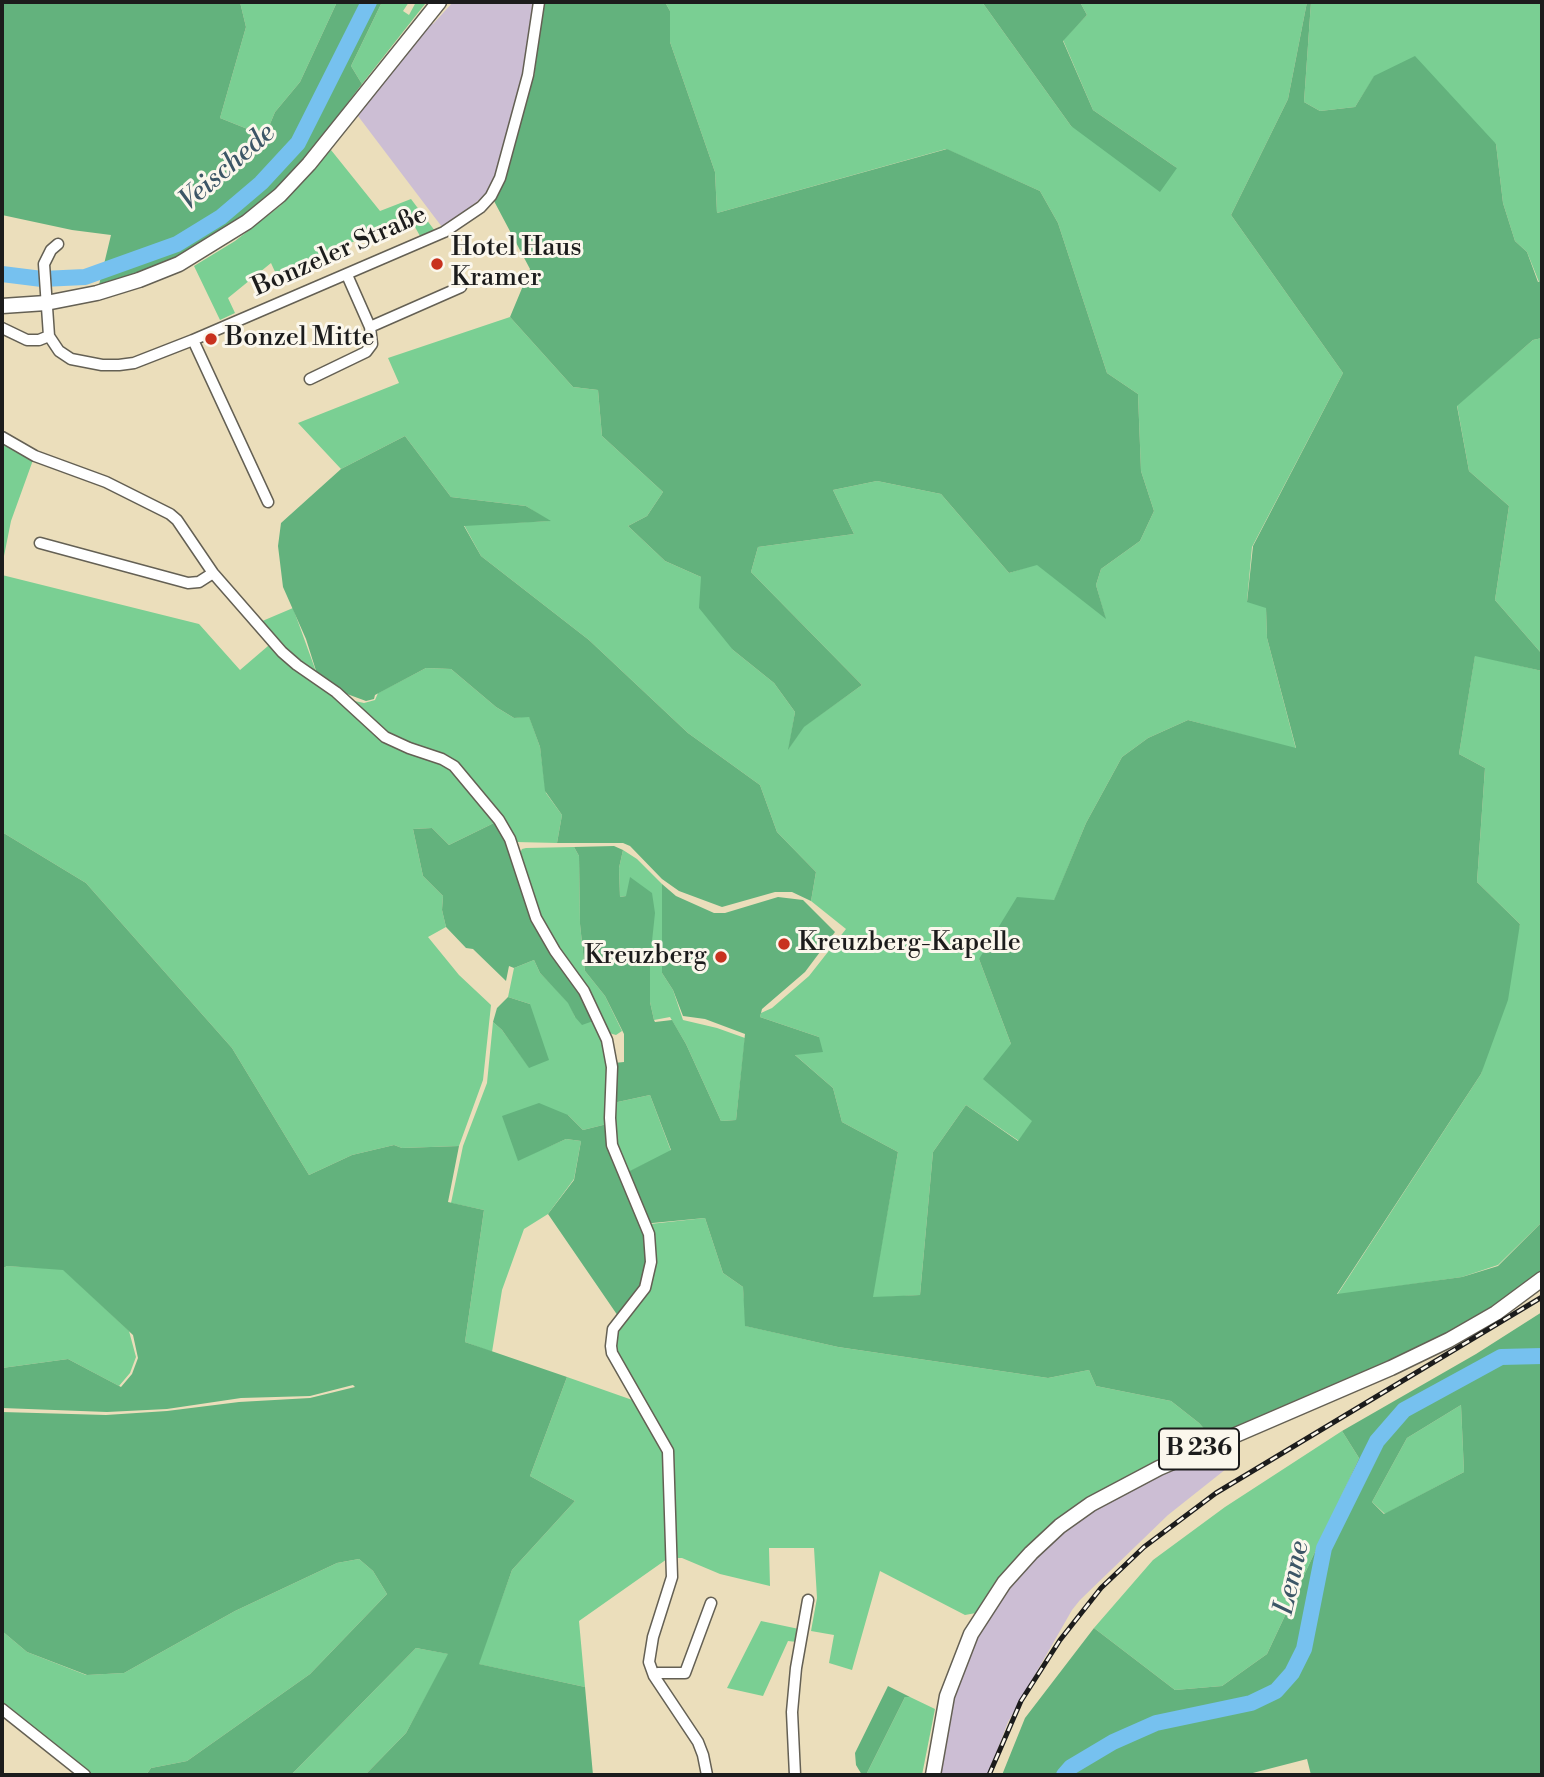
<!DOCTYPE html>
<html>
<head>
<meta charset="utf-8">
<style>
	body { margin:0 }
	#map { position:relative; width:1544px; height:1777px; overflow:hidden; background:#ebdebb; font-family:"Libre Bodoni",serif }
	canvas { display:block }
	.frame { position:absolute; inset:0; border:4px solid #1c1c1c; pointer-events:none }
</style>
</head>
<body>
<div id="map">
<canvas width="1544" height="1777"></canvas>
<div class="frame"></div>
</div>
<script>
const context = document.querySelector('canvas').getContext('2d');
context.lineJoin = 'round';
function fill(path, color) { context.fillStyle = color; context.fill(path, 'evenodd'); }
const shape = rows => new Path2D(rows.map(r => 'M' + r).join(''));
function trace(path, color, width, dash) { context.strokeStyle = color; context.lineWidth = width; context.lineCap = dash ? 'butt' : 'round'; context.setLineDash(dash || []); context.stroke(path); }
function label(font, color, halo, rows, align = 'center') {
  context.font = font + ' "Libre Bodoni",serif'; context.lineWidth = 6; context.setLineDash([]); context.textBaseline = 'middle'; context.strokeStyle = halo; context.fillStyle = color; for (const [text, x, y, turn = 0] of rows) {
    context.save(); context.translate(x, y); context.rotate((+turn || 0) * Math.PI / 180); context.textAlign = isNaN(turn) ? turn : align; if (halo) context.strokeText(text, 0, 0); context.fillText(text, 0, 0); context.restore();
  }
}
const industrial = shape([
	[453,2,534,2,525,63,498,173,489,190,480,199,456,220,442,227,358,116,385,78,430,22,433,24],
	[1217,1448,1226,1469,1168,1515,1080,1600,1072,1610,1008,1722,988,1775,937,1775,943,1738,962,1665,997,1599,1060,1530,1130,1486]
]);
const green = shape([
	[240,2,337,2,300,82,275,112,265,136,220,118,246,27],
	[382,2,409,2,403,11,409,15,416,2,425,4,362,84,351,66],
	[665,2,818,2,819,4,982,2,1071,126,1177,168,1093,110,1063,40,1087,15,1080,2,1307,2,1288,99,1231,215,1343,373,1252,547,1247,601,1266,607,1267,638,1296,749,1188,720,1148,738,1122,757,1086,823,1054,901,979,959,1011,1044,1033,1121,1019,1141,966,1105,933,1152,920,1295,872,1298,898,1152,842,1122,833,1088,794,1054,819,1037,760,1017,761,1013,772,1008,809,976,846,929,811,901,816,872,777,832,760,785,688,733,589,640,481,556,464,525,549,521,526,506,451,497,405,436,341,469,298,423,399,383,388,358,510,317,573,387,598,390,602,436,663,492,647,516,628,526,665,561,701,577,733,650,774,683,795,712,789,748,803,727,862,685,751,572,758,547,854,534,833,490,877,481,941,494,1009,573,1037,564,1105,617,1096,585,1101,569,1140,541,1154,511,1141,471,1138,394,1107,373,1058,223,1040,191,946,149,717,213,715,172,670,42,670,11],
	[1311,2,1542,2,1542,281,1539,282,1527,252,1515,241,1503,203,1496,144,1374,77,1355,107,1320,111,1304,102],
	[331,150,380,211,411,199,435,231,420,236,410,218,276,274,271,263,228,298,235,313,220,320,194,266,235,241,280,206],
	[1542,338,1542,654,1495,600,1509,506,1469,471,1457,405,1533,340],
	[2,443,33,460,11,521,2,566],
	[2,575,199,624,240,670,275,640,260,622,293,608,318,677,332,694,371,730,449,767,496,822,449,845,432,828,413,829,423,876,443,896,442,910,446,927,428,937,459,975,491,1005,483,1080,459,1146,402,1148,394,1145,352,1155,309,1175,232,1048,86,883,2,832],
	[1475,655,1542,671,1542,1222,1498,1265,1462,1277,1337,1295,1481,1074,1520,924,1477,882,1485,768,1459,754],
	[426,668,451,669,496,707,514,718,529,716,540,747,546,793,562,815,557,843,516,842,457,765,384,732,350,700,364,703,375,700,378,693],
	[574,847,579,856,580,924,585,971,605,996,622,1031,616,1035,609,1033,594,1000,567,964,539,914,520,853,522,849,526,848],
	[623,850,637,859,662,884,662,973,673,990,683,1020,717,1028,745,1038,736,1120,721,1121,686,1044,670,1017,654,1020,650,1002,650,960,626,896,620,897,619,868],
	[534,960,540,973,569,1003,575,1017,596,1020,604,1040,608,1068,607,1124,583,1130,568,1115,518,1160,566,1139,581,1141,574,1179,548,1214,524,1229,502,1290,492,1352,465,1342,484,1210,451,1203,463,1146,487,1083,493,1022,502,1030,529,1067,530,1004,508,997,514,968],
	[650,1095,671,1151,625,1174,613,1145,613,1103],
	[705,1218,723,1273,743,1287,746,1326,838,1347,1048,1378,1089,1370,1096,1386,1171,1401,1199,1423,1213,1439,1136,1472,1077,1505,1005,1571,976,1613,965,1615,880,1571,852,1670,829,1663,834,1635,811,1631,817,1598,814,1548,769,1548,770,1586,720,1574,682,1558,675,1558,671,1455,614,1351,616,1330,650,1224],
	[7,1266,63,1269,129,1331,136,1357,130,1373,119,1386,68,1359,2,1368,2,1269],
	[567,1377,638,1402,664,1448,667,1559,579,1621,585,1687,478,1664,512,1570,575,1501,530,1476],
	[1461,1405,1464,1472,1385,1514,1372,1502,1407,1438],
	[1342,1431,1359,1458,1267,1654,1222,1686,1175,1690,1094,1628,1153,1560,1225,1507],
	[359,1559,373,1571,387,1594,310,1674,187,1761,151,1768,146,1775,89,1775,2,1707,2,1631,27,1652,86,1675,124,1673,235,1611,337,1563],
	[761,1621,799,1629,797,1642,788,1641,763,1696,727,1688],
	[416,1648,449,1654,406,1733,365,1775,291,1775],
	[905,1697,910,1697,935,1709,922,1775,866,1775]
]);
const forest = shape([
	[2,2,240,2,246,27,220,118,265,136,275,112,300,82,337,2,382,2,351,66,362,84,297,169,245,217,184,256,121,281,99,285,111,235,72,230,2,215],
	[544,2,665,2,670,11,670,42,715,172,717,213,947,149,1040,191,1058,223,1107,373,1138,394,1141,471,1154,511,1140,541,1101,569,1096,585,1106,619,1037,565,1009,573,941,494,877,481,833,490,854,534,758,547,751,572,862,685,804,727,788,750,795,712,774,683,733,650,699,608,701,577,665,561,628,526,647,516,663,492,602,436,598,390,573,387,510,317,530,269,494,201,534,76],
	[982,2,1080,2,1087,15,1063,41,1093,110,1177,168,1160,192,1071,126],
	[1307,2,1311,2,1304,102,1320,111,1355,107,1374,76,1415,56,1496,144,1503,203,1515,241,1527,252,1538,282,1542,281,1542,338,1533,340,1457,406,1469,471,1509,506,1495,600,1542,654,1542,671,1475,656,1459,754,1485,768,1477,882,1520,924,1508,1000,1481,1074,1337,1294,1462,1277,1498,1266,1542,1222,1542,1271,1496,1310,1408,1355,1213,1439,1199,1423,1171,1401,1096,1386,1089,1370,1048,1378,838,1347,745,1326,743,1287,723,1273,705,1218,642,1224,648,1243,643,1291,618,1316,548,1214,574,1180,581,1141,566,1139,518,1161,502,1116,539,1103,568,1115,583,1130,607,1124,622,1175,671,1150,650,1095,613,1103,614,1063,624,1062,624,1034,605,996,585,971,580,924,579,856,574,847,614,846,623,850,619,868,620,897,626,896,630,877,652,893,655,913,650,960,650,1002,654,1020,655,1022,672,1020,686,1044,721,1121,736,1120,745,1034,705,1019,683,1016,673,990,662,973,662,884,676,896,714,913,725,913,778,897,803,900,835,932,805,972,762,1009,760,1017,819,1037,823,1052,795,1055,833,1088,842,1122,898,1152,873,1297,920,1295,933,1152,966,1105,1018,1141,1032,1121,983,1079,1011,1044,979,959,1017,897,1054,900,1086,823,1122,757,1148,738,1188,720,1296,748,1267,638,1266,608,1247,602,1253,546,1343,373,1231,215,1288,99],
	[405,436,451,497,526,506,551,521,464,526,481,556,589,640,688,733,760,785,777,832,816,872,811,901,792,892,775,892,722,907,679,891,662,879,630,846,623,843,557,843,562,815,545,791,540,747,529,717,514,718,496,707,451,669,426,668,375,695,374,699,366,701,347,694,318,677,306,639,283,587,278,546,281,523,341,469],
	[496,822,503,834,521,880,565,969,596,1020,582,1025,575,1017,568,1003,540,973,534,960,514,968,509,966,506,981,473,949,466,948,446,927,442,910,443,896,423,876,413,829,432,828,449,845],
	[2,832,86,883,232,1048,309,1175,352,1155,394,1145,402,1148,459,1146,448,1202,484,1210,465,1342,567,1377,530,1476,575,1501,512,1570,479,1664,585,1687,593,1775,365,1775,406,1733,448,1654,416,1648,291,1775,146,1775,151,1768,187,1761,310,1674,387,1594,373,1571,359,1559,337,1563,235,1611,124,1673,87,1675,27,1652,2,1631,2,1412,106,1415,167,1411,239,1402,310,1398,355,1387,353,1385,310,1396,241,1398,167,1409,107,1412,2,1408,2,1368,68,1359,121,1387,132,1374,138,1358,133,1335,63,1270,7,1266,2,1269],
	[508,997,530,1004,549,1060,529,1068,502,1030,493,1022,497,1008],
	[1542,1312,1542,1775,1311,1775,1307,1759,1245,1775,1002,1775,1025,1718,1094,1628,1175,1690,1222,1686,1267,1654,1359,1458,1342,1431,1476,1354],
	[1461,1405,1464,1472,1384,1514,1372,1502,1407,1438],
	[888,1686,910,1697,905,1697,866,1775,862,1775,856,1765,855,1753]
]);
const river = shape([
	[2,274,42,279,85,277,177,244,221,217,261,183,298,143,369,2],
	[1064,1775,1071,1767,1113,1742,1156,1723,1251,1703,1276,1691,1292,1673,1304,1649,1324,1548,1377,1441,1404,1410,1501,1357,1542,1356]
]);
const minor = shape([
	[58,244,51,250,44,264,49,336,59,351,71,359,102,365,119,365,134,363,193,340,444,232,481,207,491,196,500,178,528,75,539,2],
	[370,327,461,287],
	[2,328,27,340,39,340,49,336],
	[193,340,268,502],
	[310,379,366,352,372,344,370,327,347,275],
	[2,437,35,456,106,482,170,514,177,520,213,573,282,652,297,665,336,692,385,737,409,748,442,759,454,766,499,820,510,839,536,918,555,951,584,991,607,1040,612,1067,610,1118,612,1145,649,1234,651,1262,645,1288,613,1329,611,1346,612,1353,668,1451,672,1577,653,1637,649,1662,654,1676,698,1742,703,1755,707,1775],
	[40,543,188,583,199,582,213,573],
	[654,1676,658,1673,685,1673,711,1603],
	[2,1709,85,1775],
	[795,1775,792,1712,796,1668,808,1600]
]);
const major = shape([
	[2,306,46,303,97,293,139,280,179,264,247,222,280,195,309,164,439,2],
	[933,1775,947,1696,971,1634,1004,1583,1031,1553,1060,1526,1091,1504,1159,1468,1391,1368,1449,1340,1496,1313,1542,1279]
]);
const rail = shape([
	[989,1775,1021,1701,1060,1640,1101,1588,1144,1547,1216,1493,1542,1297]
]);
const markers = [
	[437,264,7,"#c8321e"],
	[211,339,7,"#c8321e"],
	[784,944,7,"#c8321e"],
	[721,957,7,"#c8321e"]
];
const shields = [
	[1199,1449,80]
];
const shieldNames = [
	["B 236",1199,1449]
];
const poiNames = [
	["Hotel Haus",451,249],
	["Kramer",451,279],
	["Bonzel Mitte",225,339],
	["Kreuzberg-Kapelle",798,944],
	["Kreuzberg",707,957,"right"]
];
const streetNames = [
	["Bonzeler Straße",340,252,-24]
];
const waterNames = [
	["Veischede",228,168,-41],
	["Lenne",1293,1578,-77]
];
fill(industrial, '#ccbed4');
fill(green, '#7acf93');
fill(forest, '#63b27d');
trace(river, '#76c1ef', 16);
trace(minor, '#646054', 13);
trace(major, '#646054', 17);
trace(minor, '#fff', 10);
trace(major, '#fff', 14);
trace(rail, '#1c1c1c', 5);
trace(rail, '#fbf7ec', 2.5, [8]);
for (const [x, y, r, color] of markers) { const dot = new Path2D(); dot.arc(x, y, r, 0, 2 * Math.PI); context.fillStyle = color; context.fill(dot); trace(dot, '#fbf7ec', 2.5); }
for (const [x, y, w] of shields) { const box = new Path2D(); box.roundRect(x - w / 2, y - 20.5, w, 41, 5); context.fillStyle = '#fbf7ec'; context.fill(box); trace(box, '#1c1c1c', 2); }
label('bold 24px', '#1c1c1c', null, shieldNames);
label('26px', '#1c1c1c', '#fbf7ec', poiNames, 'left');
label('26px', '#1c1c1c', '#fbf7ec', streetNames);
label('italic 28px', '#3c5666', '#fbf7ec', waterNames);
</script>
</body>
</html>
